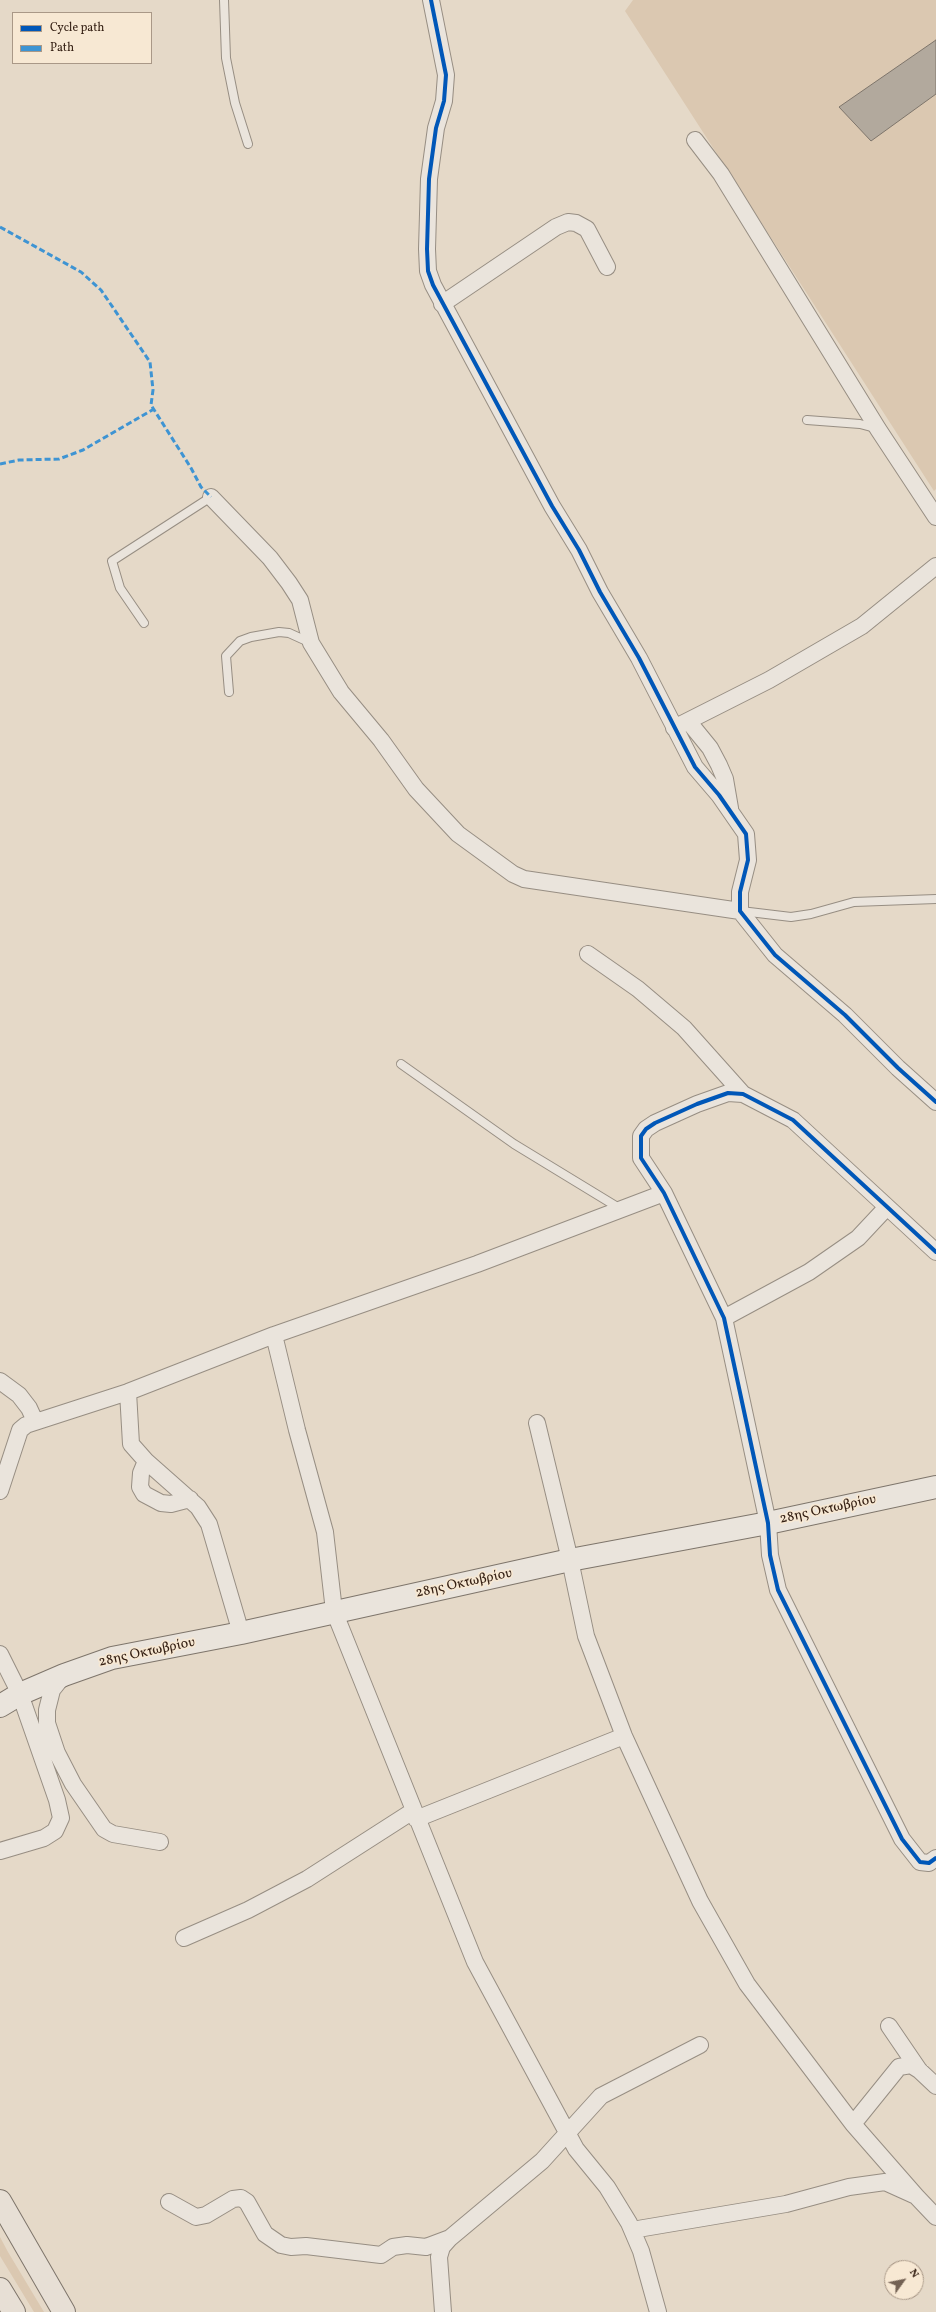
<!DOCTYPE html>
<html>
<head>
<meta charset="utf-8">
<style>
	body { margin:0 }
	#map { position:relative; width:936px; height:2312px; overflow:hidden; background:#e5d9c8; font-family:Vollkorn,serif }
	canvas { display:block }
	.legend { position:absolute; left:12px; top:12px; width:140px; height:52px; box-sizing:border-box; background:#f7e8d3; border:1px solid #a99887; margin:0; padding:5px 7px; list-style:none; font-size:12px; color:#352014 }
	.legend li { display:flex; align-items:center; gap:8px; height:20px }
	.legend b { width:20px; border:1px solid #a99887 }
	.north { position:absolute; left:884px; top:2260px; width:40px; height:40px; box-sizing:border-box; background:#f7e8d3; border:1px solid #a99887; border-radius:50%; rotate:57deg; font-size:11px; font-weight:700; line-height:16px; text-align:center; color:#352014 }
	.north::after { content:''; display:block; margin:auto; width:14px; height:18px; background:#736153; clip-path:polygon(50% 0,100% 100%,50% 72%,0 100%) }
</style>
</head>
<body>
<div id="map">
<canvas width="936" height="2312"></canvas>
<ul class="legend">
<li><b style="height:5px;background:#0057b8"></b>Cycle path</li>
<li><b style="height:5px;background:#3e94d3"></b>Path</li>
</ul>
<div class="north">N</div>
</div>
<script>
const context = document.querySelector('canvas').getContext('2d');
context.lineJoin = 'round';
function fill(path, color) { context.fillStyle = color; context.fill(path, 'evenodd'); }
const shape = rows => new Path2D(rows.map(r => 'M' + r).join(''));
function trace(path, color, width, dash) { context.strokeStyle = color; context.lineWidth = width; context.lineCap = dash ? 'butt' : 'round'; context.setLineDash(dash || []); context.stroke(path); }
function label(font, color, halo, rows, align = 'center') {
  context.font = font + ' Vollkorn,serif'; context.lineWidth = 3.5; context.setLineDash([]); context.textBaseline = 'middle'; context.strokeStyle = halo; context.fillStyle = color; for (const [text, x, y, turn = 0] of rows) {
    context.save(); context.translate(x, y); context.rotate((+turn || 0) * Math.PI / 180); context.textAlign = isNaN(turn) ? turn : align; if (halo) context.strokeText(text, 0, 0); context.fillText(text, 0, 0); context.restore();
  }
}
const green = shape([
	[633,0,936,0,936,489,934,491,625,11],
	[0,2237,8,2252,44,2312,34,2312,0,2256]
]);
const building = shape([
	[936,40,936,94,871,141,839,107,936,40]
]);
const lane = shape([
	[224,0,226,58,235,103,248,144],
	[807,420,860,424,875,428],
	[144,623,120,588,112,561,211,497],
	[229,692,226,656,240,641,251,637,279,632,289,633,311,643],
	[741,911,791,917,811,914,854,902,936,899],
	[401,1064,514,1144,619,1208]
]);
const street = shape([
	[431,0,446,75,444,101,436,128,429,179,427,249,428,271,433,285,552,506,579,550,600,592,639,658,695,767,719,795,746,834,748,860,740,892,740,911,775,955,845,1015,898,1068,936,1102],
	[695,140,721,174,878,429,936,517],
	[442,304,556,227,568,222,576,223,587,229,607,267],
	[211,497,270,558,289,583,300,600,311,643,341,692,381,740,416,789,458,834,513,874,524,879,740,911],
	[688,721,710,748,719,765,725,779,730,808],
	[674,728,769,680,862,626,936,566],
	[588,954,638,989,684,1028,743,1094],
	[936,1252,793,1120,743,1094,728,1093,697,1104,655,1123,646,1129,641,1136,641,1158,664,1193,724,1318,768,1523,770,1555,778,1590,902,1839,920,1862,929,1863,936,1858],
	[724,1318,809,1272,858,1238,887,1207],
	[274,1335,297,1430,325,1532,334,1611,475,1962,576,2149,607,2187,629,2223,641,2251,658,2312],
	[0,1381,19,1395,29,1408,35,1421],
	[128,1392,131,1444,146,1461,198,1507,209,1524,241,1633],
	[537,1423,570,1560,586,1636,624,1736,700,1901,747,1984,853,2124,916,2196],
	[146,1461,141,1473,140,1487,144,1494,161,1503,171,1504,190,1499],
	[0,1491,20,1430,26,1425,128,1392,274,1335,477,1264,664,1193],
	[0,1654,20,1694,57,1800,61,1818,55,1831,44,1838,0,1851],
	[64,1675,52,1690,47,1710,47,1723,57,1753,73,1784,104,1829,113,1834,160,1842],
	[416,1819,624,1736],
	[184,1938,248,1910,307,1879,413,1811],
	[889,2026,919,2070,936,2086],
	[853,2124,899,2067,911,2065,919,2070],
	[169,2202,196,2217,206,2215,233,2199,241,2198,247,2202,265,2234,281,2245,291,2247,306,2246,381,2255,393,2247,407,2245,426,2247,450,2238],
	[632,2230,786,2204,849,2187,885,2182,916,2196,936,2217],
	[443,2312,439,2257,442,2247,450,2238,542,2161,601,2096,700,2045]
]);
const secondary = shape([
	[0,1706,20,1694,64,1675,112,1658,241,1633,570,1560,768,1523,936,1487]
]);
const highway = shape([
	[0,2201,64,2312],
	[0,2289,14,2312]
]);
const quiet = shape([
	[0,227,81,272,101,290,150,362,153,390,151,405,191,468,201,487,211,497],
	[0,464,19,460,59,459,83,450,154,409]
]);
const cycleway = shape([
	[431,0,446,75,444,101,436,128,429,179,427,249,428,271,433,285,552,506,579,550,600,592,639,658,695,767,719,795,746,834,748,860,740,892,740,911,775,955,845,1015,898,1068,936,1102],
	[936,1252,793,1120,743,1094,728,1093,697,1104,655,1123,646,1129,641,1136,641,1158,664,1193,724,1318,768,1523,770,1555,778,1590,902,1839,920,1862,929,1863,936,1858]
]);
const streetNames = [
	["28ης Οκτωβρίου",828,1510,-12],
	["28ης Οκτωβρίου",464,1584,-12],
	["28ης Οκτωβρίου",147,1653,-12]
];
fill(green, '#dbc8b1');
fill(building, '#b2a99d');
trace(building, '#7e756b', 1);
trace(lane, '#978e83', 10);
trace(street, '#978e83', 18);
trace(secondary, '#7e756b', 24);
trace(highway, '#7e756b', 24);
trace(lane, '#eae4dc', 8);
trace(street, '#eae4dc', 16);
trace(secondary, '#eae4dc', 22);
trace(highway, '#e7dfd5', 22);
trace(quiet, '#3e94d3', 3, [6, 3]);
trace(cycleway, '#0057b8', 4);
label('14px', '#352014', '#f7e8d3', streetNames);
</script>
</body>
</html>
